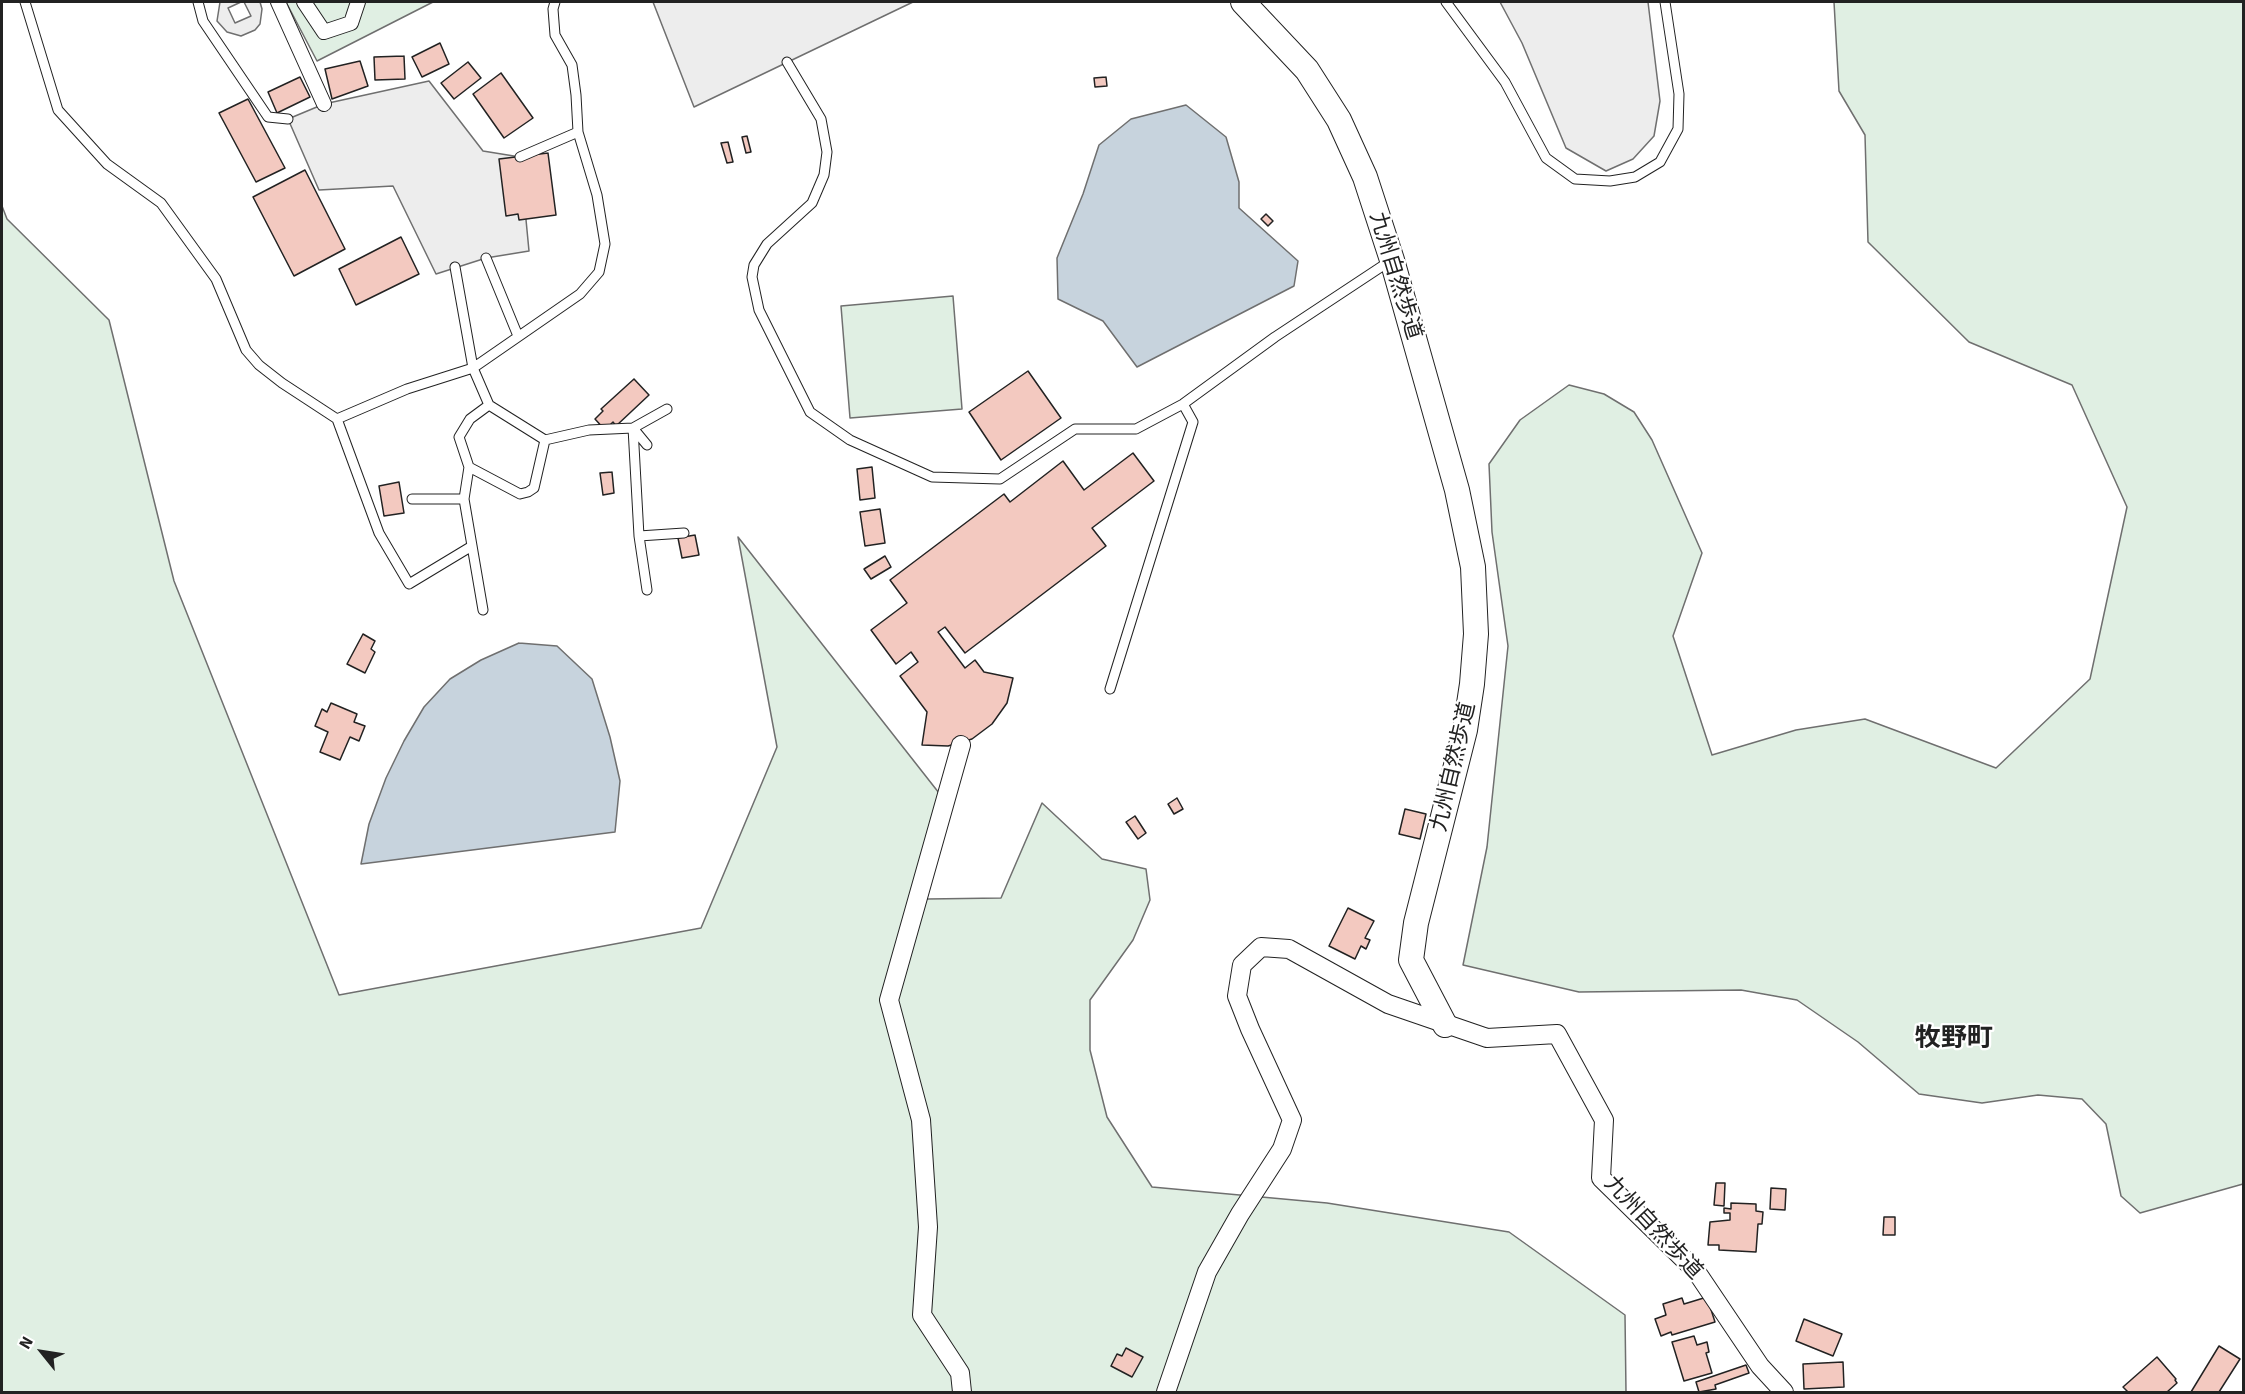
<!DOCTYPE html>
<html>
<head>
<meta charset="utf-8">
<style>
	body { margin:0 }
	#map { position:relative; width:2245px; height:1394px; overflow:hidden; background:#fff; font-family:Signika,sans-serif }
	canvas { display:block }
	.frame { position:absolute; inset:0; border:3px solid #222; pointer-events:none }
	.north { position:absolute; left:12px; top:1322px; width:60px; height:60px; -webkit-text-stroke:4px #fff; paint-order:stroke; rotate:300deg; font-size:16px; font-weight:700; line-height:24px; text-align:center; color:#222 }
	.north::after { content:''; display:block; margin:auto; width:21px; height:27px; background:#222; clip-path:polygon(50% 0,100% 100%,50% 72%,0 100%) }
</style>
</head>
<body>
<div id="map">
<canvas width="2245" height="1394"></canvas>
<div class="frame"></div>
<div class="north">N</div>
</div>
<script>
const context = document.querySelector('canvas').getContext('2d');
context.lineJoin = 'round';
function fill(path, color) { context.fillStyle = color; context.fill(path, 'evenodd'); }
const shape = rows => new Path2D(rows.map(r => 'M' + r).join(''));
function trace(path, color, width, dash) { context.strokeStyle = color; context.lineWidth = width; context.lineCap = dash ? 'butt' : 'round'; context.setLineDash(dash || []); context.stroke(path); }
function label(font, color, halo, rows, align = 'center') {
  context.font = font + ' Signika,"Noto Sans JP",sans-serif'; context.lineWidth = 4.5; context.setLineDash([]); context.textBaseline = 'middle'; context.strokeStyle = halo; context.fillStyle = color; for (const [text, x, y, turn = 0] of rows) {
    context.save(); context.translate(x, y); context.rotate((+turn || 0) * Math.PI / 180); context.textAlign = isNaN(turn) ? turn : align; if (halo) context.strokeText(text, 0, 0); context.fillText(text, 0, 0); context.restore();
  }
}
const green = shape([
	[286,2,433,2,317,61,286,2],
	[1834,2,2243,2,2243,1184,2140,1213,2121,1196,2106,1124,2082,1099,2038,1095,1982,1103,1919,1094,1858,1042,1797,1000,1741,990,1579,992,1463,965,1487,847,1508,646,1492,532,1489,464,1520,420,1569,385,1604,394,1634,412,1652,440,1702,553,1673,636,1712,755,1796,730,1865,719,1996,768,2090,679,2127,507,2072,385,1969,342,1868,242,1865,135,1839,91,1834,2],
	[2,206,7,219,109,320,174,581,339,995,701,928,777,747,738,537,939,793,927,899,1001,898,1042,803,1102,859,1146,869,1150,900,1133,940,1090,1000,1090,1050,1107,1117,1152,1187,1327,1203,1509,1232,1625,1315,1626,1392,2,1392,2,206],
	[953,296,962,409,850,418,841,306,953,296]
]);
const parking = shape([
	[220,2,241,2,228,8,235,23,251,16,244,2,260,2,262,9,260,24,255,30,241,36,227,32,217,21,220,2],
	[653,2,913,2,694,107,653,2],
	[1500,2,1648,2,1660,101,1654,136,1633,159,1606,171,1566,148,1522,43,1500,2],
	[429,81,483,151,520,157,529,251,486,258,436,274,393,186,319,190,288,119,324,104,429,81]
]);
const water = shape([
	[1186,105,1226,137,1239,182,1239,208,1298,261,1294,286,1137,367,1103,321,1058,299,1057,258,1083,194,1099,145,1131,119,1186,105],
	[519,643,557,646,592,679,610,737,620,781,615,832,361,864,369,824,386,778,404,741,424,707,450,679,481,660,519,643]
]);
const building = shape([
	[440,43,449,64,422,77,412,57,440,43],
	[404,56,405,79,375,80,374,57,404,56],
	[360,61,368,86,332,99,325,69,360,61],
	[468,62,481,78,454,99,441,83,468,62],
	[501,73,533,118,504,138,473,94,501,73],
	[300,77,310,97,277,113,268,92,300,77],
	[1106,77,1107,86,1095,87,1094,78,1106,77],
	[248,99,285,168,256,182,219,113,248,99],
	[747,136,751,152,746,153,742,137,747,136],
	[728,142,733,162,727,163,721,143,728,142],
	[548,153,556,215,519,220,518,214,506,216,499,159,548,153],
	[305,170,345,249,294,276,253,197,305,170],
	[1266,214,1273,221,1268,226,1261,219,1266,214],
	[401,237,419,274,356,305,339,269,401,237],
	[1028,371,1061,418,1001,460,969,412,1028,371],
	[634,379,649,395,616,426,613,422,605,430,595,419,603,411,601,409,634,379],
	[1133,453,1154,481,1092,528,1106,546,965,653,945,627,938,632,965,668,975,660,984,672,1013,678,1007,703,992,724,972,739,948,746,922,745,927,712,900,676,918,662,911,652,896,664,871,630,907,603,890,580,1004,494,1010,502,1063,461,1084,490,1133,453],
	[872,467,875,498,860,500,857,469,872,467],
	[612,472,614,493,603,495,600,473,612,472],
	[399,482,404,513,384,516,379,486,399,482],
	[880,509,885,543,865,546,860,512,880,509],
	[695,535,699,555,682,558,678,538,695,535],
	[885,556,891,567,871,579,864,569,885,556],
	[363,634,375,641,371,649,375,652,365,673,347,664,363,634],
	[331,703,357,714,354,722,365,726,359,741,350,737,340,760,320,752,328,732,315,726,322,709,327,712,331,703],
	[1177,798,1183,809,1174,814,1168,804,1177,798],
	[1405,809,1426,814,1420,839,1399,834,1405,809],
	[1135,816,1146,833,1138,839,1126,822,1135,816],
	[1348,908,1374,921,1365,938,1370,940,1366,949,1361,946,1355,959,1329,946,1348,908],
	[1716,1183,1725,1183,1724,1206,1714,1205,1716,1183],
	[1771,1188,1786,1189,1785,1210,1770,1209,1771,1188],
	[1731,1203,1756,1204,1756,1211,1763,1212,1762,1224,1758,1224,1756,1252,1719,1250,1719,1245,1708,1245,1710,1222,1730,1220,1730,1213,1724,1213,1724,1208,1731,1209,1731,1203],
	[1884,1217,1895,1217,1895,1235,1883,1235,1884,1217],
	[1707,1297,1715,1322,1672,1335,1671,1332,1661,1336,1655,1319,1666,1315,1663,1304,1682,1298,1684,1304,1707,1297],
	[1804,1319,1842,1334,1833,1356,1796,1341,1804,1319],
	[1694,1336,1697,1345,1707,1342,1709,1352,1706,1353,1712,1373,1684,1381,1672,1342,1694,1336],
	[2219,1346,2240,1359,2219,1392,2191,1392,2219,1346],
	[1126,1348,1143,1357,1132,1377,1111,1366,1117,1354,1122,1356,1126,1348],
	[2157,1357,2176,1379,2175,1380,2177,1383,2167,1392,2128,1392,2123,1387,2157,1357],
	[1843,1362,1844,1387,1804,1389,1803,1364,1843,1362],
	[1746,1365,1749,1373,1715,1385,1716,1389,1699,1392,1696,1382,1746,1365]
]);
const service = shape([
	[25,2,58,110,107,164,161,203,216,279,246,350,259,365,282,383,337,419,379,533,409,584,472,546],
	[198,2,203,21,268,117,288,119],
	[555,2,553,9,555,35,572,65,576,95,578,132],
	[1446,2,1505,82,1546,158,1575,179,1610,181,1635,177,1660,162,1678,129,1679,94,1665,2],
	[787,62,821,119,827,152,824,175,812,203,767,244,754,265,752,277,759,310,810,412,850,440,932,477,1000,479,1075,429,1136,429,1183,404,1275,337,1390,261],
	[486,258,518,336],
	[455,267,473,368,489,405,545,440,589,430,633,428,639,536,647,590],
	[337,419,407,389,473,368,580,294,599,272,605,244,597,195,578,132,520,157],
	[647,445,633,428,667,409],
	[469,467,520,494,528,492,534,488,545,440],
	[412,499,464,499],
	[639,536,684,533],
	[483,610,464,499,469,467,459,437,470,419,489,405],
	[1110,689,1193,422,1183,404]
]);
const pedestrian = shape([
	[278,2,324,104],
	[304,2,324,32,351,23,358,2]
]);
const minor = shape([
	[961,745,889,1000,921,1120,928,1227,922,1315,960,1373,962,1392],
	[1166,1392,1207,1272,1240,1214,1282,1149,1292,1120,1250,1029,1237,996,1242,965,1261,947,1289,949,1388,1004,1487,1038,1557,1034,1604,1120,1601,1178,1696,1271,1760,1366,1784,1392]
]);
const tertiary = shape([
	[1243,2,1307,70,1339,120,1365,177,1392,260,1457,490,1473,567,1476,634,1472,684,1465,730,1416,923,1411,960,1445,1025]
]);
const streetNames = [
	["九州自然歩道",1395,276,73],
	["九州自然歩道",1454,767,-77],
	["九州自然歩道",1653,1228,47]
];
const quarterNames = [
	["牧野町",1954,1039]
];
fill(green, '#e0efe3');
trace(green, '#6f6f6f', 1.5);
fill(parking, '#ededed');
trace(parking, '#6f6f6f', 1.5);
fill(water, '#c7d3dd');
trace(water, '#6f6f6f', 1.5);
fill(building, '#f3c9c0');
trace(building, '#222', 1.5);
trace(service, '#222', 11);
trace(pedestrian, '#222', 16);
trace(minor, '#222', 20);
trace(tertiary, '#222', 26);
trace(service, '#fff', 9);
trace(pedestrian, '#fff', 14);
trace(minor, '#fff', 18);
trace(tertiary, '#fff', 24);
label('22px', '#222', '#fff', streetNames);
label('bold 26px', '#222', '#fff', quarterNames);
</script>
</body>
</html>
